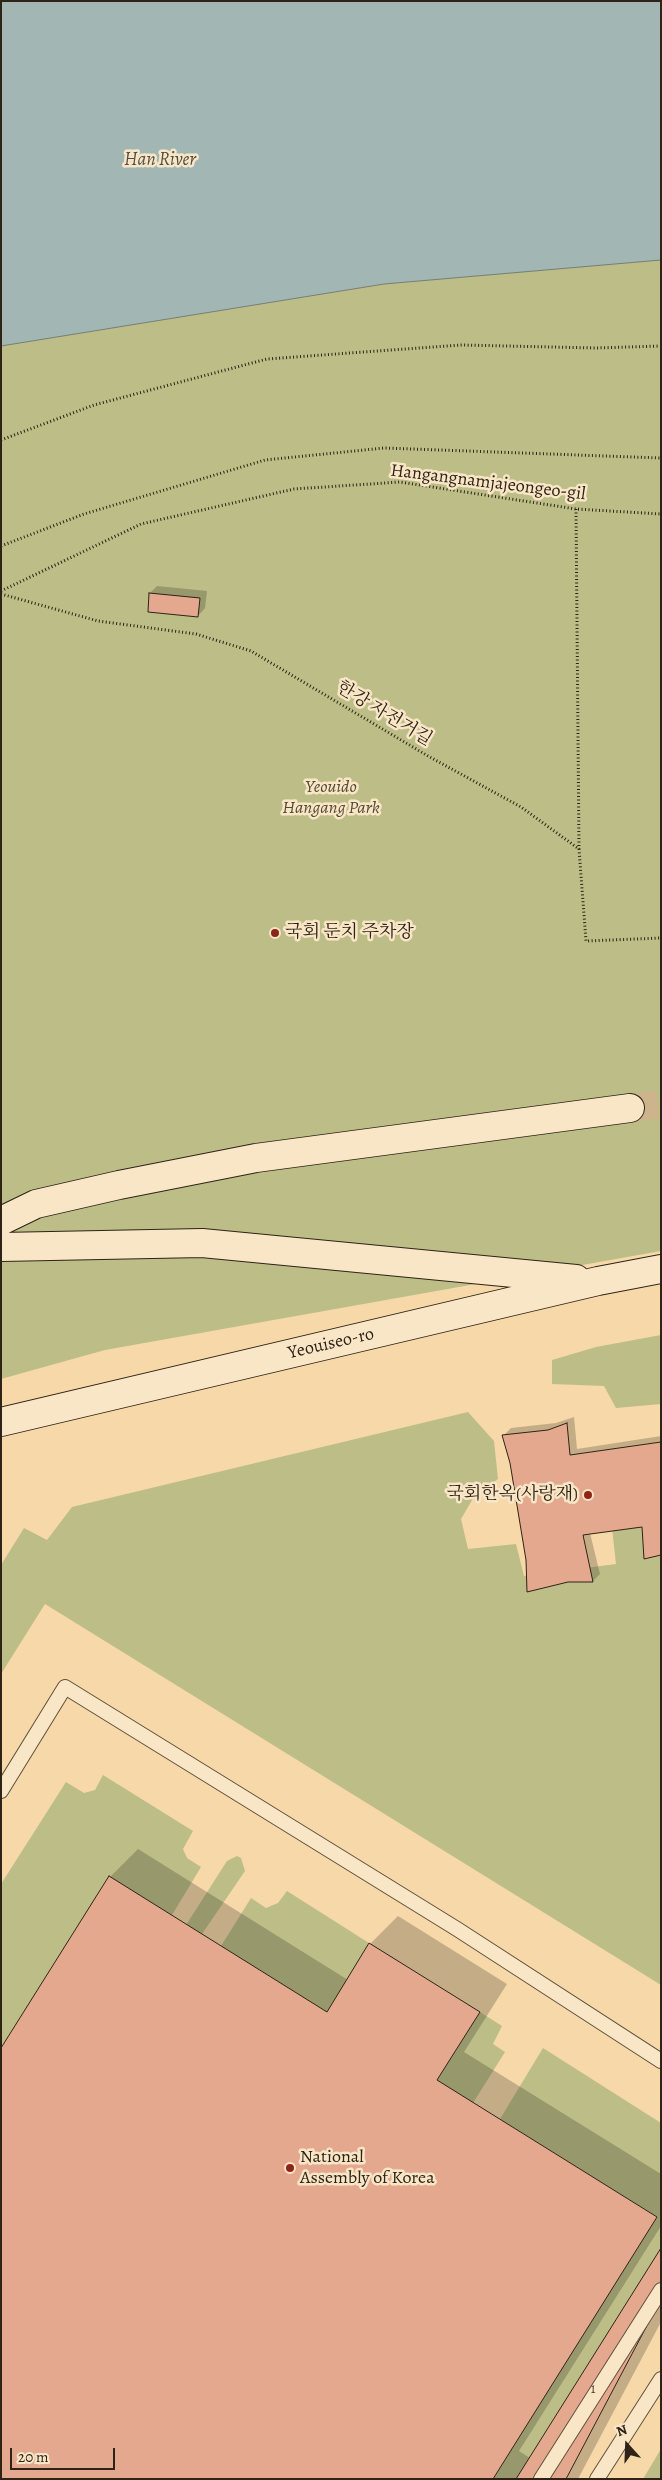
<!DOCTYPE html>
<html>
<head>
<meta charset="utf-8">
<style>
	body { margin:0 }
	#map { position:relative; width:662px; height:2480px; overflow:hidden; background:#f6d8a9; font-family:Alegreya,serif }
	canvas { display:block }
	.frame { position:absolute; inset:0; border:2px solid #2e2316; pointer-events:none }
	.north { position:absolute; left:602px; top:2420px; width:50px; height:50px; -webkit-text-stroke:4px #f9e6c7; paint-order:stroke; rotate:340deg; font-size:14px; font-weight:700; line-height:20px; text-align:center; color:#2e2316 }
	.north::after { content:''; display:block; margin:auto; width:18px; height:22px; background:#2e2316; clip-path:polygon(50% 0,100% 100%,50% 72%,0 100%) }
	.scale { position:absolute; left:10px; top:2448px; width:105px; height:22px; box-sizing:border-box; border:2px solid #2e2316; border-top:0; padding-left:6px; font-size:15px; line-height:18px; white-space:nowrap; color:#2e2316; -webkit-text-stroke:4px #f9e6c7; paint-order:stroke }
</style>
</head>
<body>
<div id="map">
<canvas width="662" height="2480"></canvas>
<div class="frame"></div>
<div class="north">N</div>
<div class="scale">20 m</div>
</div>
<script>
const context = document.querySelector('canvas').getContext('2d');
context.lineJoin = 'round';
function fill(path, color) { context.fillStyle = color; context.fill(path, 'evenodd'); }
const shape = rows => new Path2D(rows.map(r => 'M' + r).join(''));
function trace(path, color, width, dash) { context.strokeStyle = color; context.lineWidth = width; context.lineCap = dash ? 'butt' : 'round'; context.setLineDash(dash || []); context.stroke(path); }
function label(font, color, halo, rows, align = 'center') {
  context.font = font + ' Alegreya,"Noto Serif KR",serif'; context.lineWidth = 5; context.setLineDash([]); context.textBaseline = 'middle'; context.strokeStyle = halo; context.fillStyle = color; for (const [text, x, y, turn = 0] of rows) {
    context.save(); context.translate(x, y); context.rotate((+turn || 0) * Math.PI / 180); context.textAlign = isNaN(turn) ? turn : align; if (halo) context.strokeText(text, 0, 0); context.fillText(text, 0, 0); context.restore();
  }
}
const green = shape([
	[661,260,661,1251,105,1350,1,1379,1,346,384,284],
	[661,1335,661,1404,616,1408,604,1386,552,1384,552,1360,596,1347],
	[468,1412,494,1441,498,1479,475,1495,461,1519,468,1549,516,1544,524,1576,616,1564,612,1528,646,1523,661,1545,661,1985,45,1604,1,1674,1,1565,24,1528,47,1540,72,1507],
	[103,1775,193,1831,183,1849,187,1858,201,1867,172,1915,109,1877,1,2048,1,1884,66,1782,84,1793,95,1790],
	[237,1856,241,1858,245,1871,202,1934,186,1925,227,1861],
	[287,1891,369,1943,327,2012,221,1946,251,1898,266,1908,278,1903],
	[480,2012,502,2026,493,2044,505,2052,473,2103,437,2080],
	[543,2048,661,2123,661,2248,516,2479,493,2479,657,2217,500,2119],
	[661,2449,661,2479,643,2479]
]);
const water = shape([
	[1,1,661,1,661,260,384,284,1,346,1,1]
]);
const shadow = shape([
	[157,586,207,591,205,608,198,616,150,593],
	[574,1417,577,1449,661,1436,661,1555,644,1526,590,1533,600,1574,593,1581,568,1581,527,1560,512,1463,504,1435,511,1428,556,1423],
	[138,1849,348,1980,370,1944,398,1916,507,1984,464,2052,661,2174,661,2226,519,2451,530,2458,661,2250,661,2322,578,2479,1,2479,110,1877]
]);
const building = shape([
	[149,593,200,598,198,617,148,612,149,593],
	[567,1423,570,1455,661,1442,661,1555,644,1559,642,1527,583,1535,593,1582,568,1582,527,1592,526,1560,510,1463,502,1435,548,1430,567,1423],
	[109,1876,327,2012,369,1943,480,2012,437,2080,657,2217,493,2479,1,2479,1,2048,109,1876],
	[661,2248,661,2299,566,2479,516,2479,661,2248]
]);
const secondaryTunnel = shape([
	[630,1108,661,1104]
]);
const path = shape([
	[1,440,94,405,267,359,462,345,596,348,661,346],
	[576,509,579,849],
	[1,546,84,514,265,460,384,448,661,458],
	[1,591,141,524,294,489,400,482,576,509,661,514],
	[1,594,98,621,196,634,251,651,428,756,521,807,579,849,586,941,661,938]
]);
const service = shape([
	[1,1791,65,1687,457,1929,661,2061],
	[541,2479,661,2290],
	[597,2479,661,2379]
]);
const secondary = shape([
	[1,1221,36,1204,119,1185,256,1158,630,1108],
	[1,1247,202,1243,576,1279],
	[1,1422,598,1281,661,1269]
]);
const markers = [
	[275,933,5,"#8f2418"],
	[588,1495,5,"#8f2418"],
	[290,2168,5,"#8f2418"]
];
const numberNames = [
	["1",593,2389]
];
const streetNames = [
	["Hangangnamjajeongeo-gil",488,483,7],
	["한강 자전거길",384,714,31],
	["Yeouiseo-ro",331,1344,-13]
];
const parkNames = [
	["Yeouido",331,788],
	["Hangang Park",331,809]
];
const poiNames = [
	["국회 둔치 주차장",285,933],
	["국회한옥(사랑재)",578,1495,"right"],
	["National",300,2158],
	["Assembly of Korea",300,2179]
];
const waterNames = [
	["Han River",160,160]
];
fill(green, '#bdbe87');
fill(water, '#a2b7b4');
trace(water, '#747c75', 1);
fill(shadow, '#0003');
fill(building, '#e4a88f');
trace(building, '#2e2316', 1);
trace(secondaryTunnel, '#ceb48c', 28, [28, 14]);
trace(service, '#60503b', 16);
trace(secondary, '#2e2316', 30);
trace(path, '#2e2316', 3, [1, 2.5]);
trace(service, '#f9e6c7', 14);
trace(secondary, '#f9e6c7', 28);
for (const [x, y, r, color] of markers) { const dot = new Path2D(); dot.arc(x, y, r, 0, 2 * Math.PI); context.fillStyle = color; context.fill(dot); trace(dot, '#f9e6c7', 2); }
label('15px', '#5c4434', null, numberNames);
label('18px', '#2e2316', '#f9e6c7', streetNames);
label('italic 18px', '#524a32', '#f9e6c7', parkNames);
label('18px', '#2e2316', '#f9e6c7', poiNames, 'left');
label('italic 19px', '#514f45', '#f9e6c7', waterNames);
</script>
</body>
</html>
